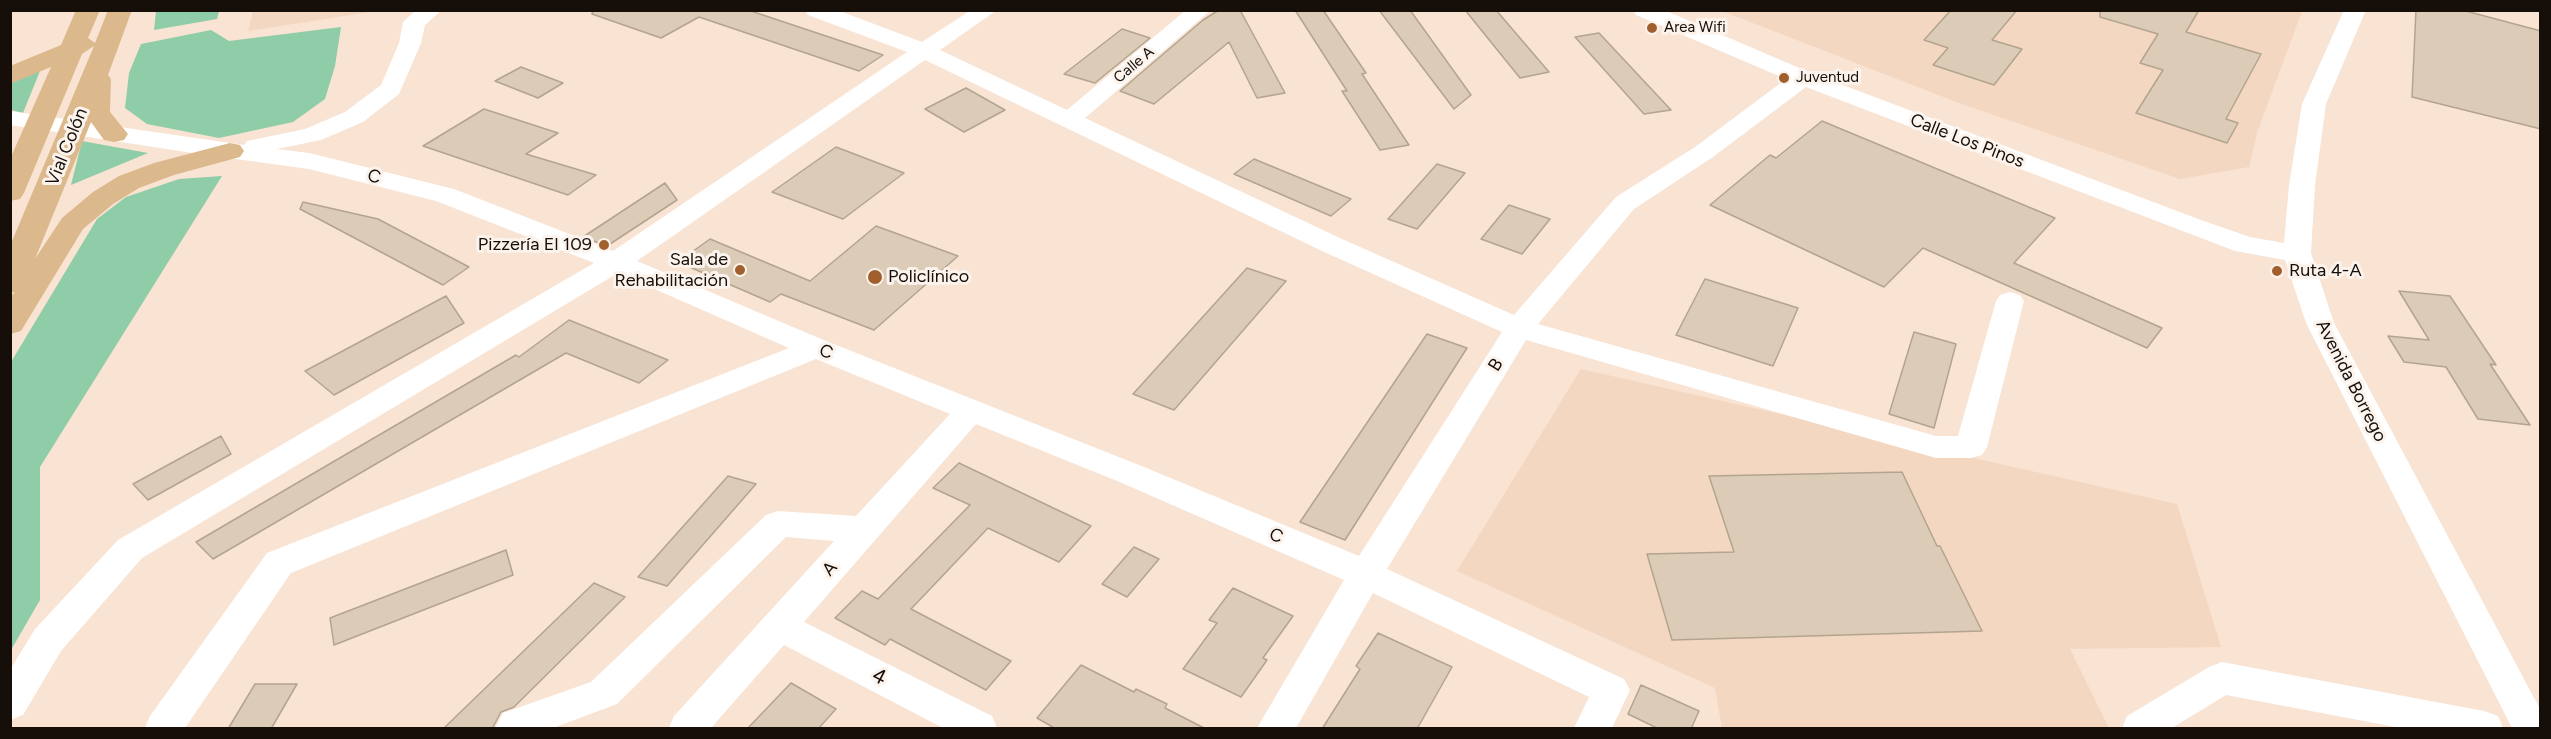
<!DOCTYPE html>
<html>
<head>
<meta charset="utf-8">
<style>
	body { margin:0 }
	#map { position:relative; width:2551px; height:739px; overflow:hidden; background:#f9e3d3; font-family:Figtree,sans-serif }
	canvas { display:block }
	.frame { position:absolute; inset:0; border:12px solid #150e09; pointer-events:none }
</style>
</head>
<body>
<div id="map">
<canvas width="2551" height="739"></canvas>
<div class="frame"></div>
</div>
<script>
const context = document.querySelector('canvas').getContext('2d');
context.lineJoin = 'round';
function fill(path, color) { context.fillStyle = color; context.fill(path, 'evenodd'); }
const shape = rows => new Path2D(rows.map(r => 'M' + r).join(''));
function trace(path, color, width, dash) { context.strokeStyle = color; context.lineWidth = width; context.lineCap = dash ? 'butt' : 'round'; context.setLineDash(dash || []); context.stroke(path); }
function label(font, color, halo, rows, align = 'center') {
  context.font = font + ' Figtree,sans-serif'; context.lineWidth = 6; context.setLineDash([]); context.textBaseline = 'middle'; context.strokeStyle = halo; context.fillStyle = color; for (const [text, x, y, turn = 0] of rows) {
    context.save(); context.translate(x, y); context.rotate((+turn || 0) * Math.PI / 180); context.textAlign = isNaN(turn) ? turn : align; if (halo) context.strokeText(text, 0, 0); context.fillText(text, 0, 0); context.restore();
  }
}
const built = shape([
	[253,11,253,10,376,11,248,31],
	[1722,11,2302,11,2257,133,2249,167,2180,179,1959,103],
	[1581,369,2177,504,2221,647,2070,649,2109,728,1722,728,1715,688,1457,571]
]);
const green = shape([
	[156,11,156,10,219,11,217,19,154,30],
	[341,27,335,66,325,99,293,122,219,138,147,124,125,108,129,73,141,44,211,30,229,41],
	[40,71,23,113,11,110,10,80],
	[82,141,148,153,71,185],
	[222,176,40,467,40,600,11,650,11,362,97,219,126,197,179,179]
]);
const building = shape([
	[593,10,748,10,883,55,859,71,699,17,661,38,592,14,593,10],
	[1219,10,1240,10,1285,93,1257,98,1229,42,1154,104,1120,91,1203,20,1219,10],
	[1295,10,1323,10,1366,73,1362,74,1409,145,1380,150,1342,91,1347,91,1295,10],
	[1379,10,1410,10,1471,95,1454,109,1379,10],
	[1465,10,1496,10,1549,72,1520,78,1465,10],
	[1951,10,2017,10,1992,40,2022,49,1994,85,1933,65,1948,48,1924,40,1951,10],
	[2100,10,2199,10,2186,32,2261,54,2226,119,2238,123,2227,143,2136,113,2163,70,2140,63,2158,34,2100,17,2100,10],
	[2416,10,2462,10,2541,31,2541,129,2412,97,2416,10],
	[1122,29,1150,38,1095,83,1064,74,1122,29],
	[1599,33,1671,110,1644,114,1575,37,1599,33],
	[521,67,563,83,538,98,495,81,521,67],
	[966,88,1005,110,964,132,925,109,966,88],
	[484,109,558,133,526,154,596,175,568,195,423,146,484,109],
	[1822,121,2055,218,2014,263,2162,328,2147,348,1923,248,1884,287,1710,205,1770,155,1776,158,1822,121],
	[836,147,904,173,843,219,772,192,836,147],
	[1254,159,1351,199,1331,216,1234,174,1254,159],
	[1437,164,1465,173,1417,229,1388,219,1437,164],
	[665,183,677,200,607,246,583,237,665,183],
	[303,202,378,219,469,267,443,285,300,209,303,202],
	[1509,205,1550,219,1522,254,1481,239,1509,205],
	[876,226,958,256,874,330,781,294,770,302,678,262,710,239,810,281,876,226],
	[1247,268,1286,281,1174,410,1133,394,1247,268],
	[1705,279,1798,308,1773,366,1676,335,1705,279],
	[2399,291,2450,296,2496,365,2490,364,2530,425,2478,419,2446,367,2404,362,2388,336,2429,340,2399,291],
	[446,296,464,323,334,395,305,371,446,296],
	[569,320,668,360,639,383,566,353,213,559,196,542,516,355,519,357,569,320],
	[1914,332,1956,344,1934,428,1889,414,1914,332],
	[1427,334,1467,348,1345,540,1300,522,1427,334],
	[221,436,231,454,148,500,133,484,221,436],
	[959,463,1091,526,1059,562,988,528,911,609,1011,661,986,690,890,639,885,645,835,618,862,591,878,599,970,505,933,488,959,463],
	[1902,472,1937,546,1940,546,1982,631,1672,640,1647,554,1734,552,1709,476,1902,472],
	[728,476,756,484,667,586,638,577,728,476],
	[1134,547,1159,559,1127,597,1102,584,1134,547],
	[506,550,513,575,334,645,330,618,506,550],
	[594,583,625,597,514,707,501,712,492,729,443,729,594,583],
	[1233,588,1293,616,1263,658,1267,660,1241,697,1183,669,1217,623,1209,620,1233,588],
	[1378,633,1452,667,1417,729,1322,729,1360,669,1356,666,1378,633],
	[1081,665,1134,692,1136,689,1167,704,1165,708,1206,729,1056,729,1037,718,1081,665],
	[791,683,836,709,818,729,747,729,791,683],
	[255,684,297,684,271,729,228,729,255,684],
	[1641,685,1699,711,1691,729,1659,729,1628,714,1641,685]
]);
const minor = shape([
	[416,10,442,10,425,25,421,43,399,94,363,122,321,140,277,149,309,153,454,189,613,251,907,52,808,15,805,10,837,10,922,42,971,10,997,10,940,50,1067,110,1186,10,1211,10,1085,118,1342,239,1514,315,1616,197,1695,147,1786,79,1636,15,1633,10,1664,10,1811,73,2201,220,2250,237,2284,243,2289,185,2302,104,2344,10,2366,10,2326,104,2315,185,2311,253,2334,323,2540,709,2540,728,2512,728,2306,323,2285,260,2235,251,1806,87,1713,157,1634,209,1538,324,1936,436,1958,436,1996,301,2000,295,2010,292,2020,295,2024,301,1987,447,1982,455,1971,458,1936,458,1526,340,1387,569,1624,679,1630,690,1612,728,1574,728,1589,697,1373,593,1296,728,1257,728,1344,580,1122,483,976,424,804,622,992,716,997,728,943,728,784,645,711,728,669,728,674,716,834,541,786,537,617,704,553,728,495,728,503,713,591,682,766,515,778,511,856,516,950,414,816,359,291,573,185,728,145,728,150,716,267,553,789,348,618,273,142,558,61,651,23,715,10,720,10,670,35,629,118,540,594,263,436,201,309,169,199,154,10,125,10,111,244,145,247,141,305,129,345,112,381,85,399,43,403,22,416,10],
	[925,60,1322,251,1502,332,1359,556,1144,467,826,341,637,261,925,60],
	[2222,662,2484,711,2498,716,2503,728,2401,728,2226,695,2172,728,2122,728,2127,716,2209,667,2222,662]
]);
const major = shape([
	[76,10,100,10,88,38,95,43,108,10,132,10,108,75,111,79,110,112,128,134,124,140,114,142,104,140,91,122,35,259,62,218,93,192,119,176,154,163,230,143,240,145,244,151,240,157,174,175,139,188,113,204,83,229,21,331,10,334,10,298,15,292,10,293,10,246,94,46,82,54,24,193,20,199,10,201,10,159,51,67,10,84,10,66,61,45,76,10]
]);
const markers = [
	[1652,28,6,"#a25f2e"],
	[1784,78,6,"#a25f2e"],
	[604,245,6,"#a25f2e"],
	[740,270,6,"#a25f2e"],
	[2277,271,6,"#a25f2e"],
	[875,277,8,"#a25f2e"]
];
const farPoinames = [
	["Area Wifi",1664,28],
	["Juventud",1796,78]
];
const farStreetnames = [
	["Calle A",1134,65,-40]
];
const streetNames = [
	["Calle Los Pinos",1967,141,21],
	["Vial Colón",67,147,-68],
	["C",374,177,14],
	["C",826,352,22],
	["B",1496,365,-58],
	["Avenida Borrego",2351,381,63],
	["C",1276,536,23],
	["A",830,569,-49]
];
const poiNames = [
	["Pizzería El 109",592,245],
	["Sala de",728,260],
	["Rehabilitación",728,281],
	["Ruta 4-A",2289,271,"left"],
	["Policlínico",888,277,"left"]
];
const nearStreetnames = [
	["4",879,677,27]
];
fill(built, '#f3d7c1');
fill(green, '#8ecda8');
fill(building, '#dbcbb7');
trace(building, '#b3a490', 1.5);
fill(minor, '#fff');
fill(major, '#dcb98d');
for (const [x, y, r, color] of markers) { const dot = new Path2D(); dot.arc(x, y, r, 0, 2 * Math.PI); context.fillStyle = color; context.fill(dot); trace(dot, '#fcf3ed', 2); }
label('15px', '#150e09', '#fcf3ed', farPoinames, 'left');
label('15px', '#150e09', '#fcf3ed', farStreetnames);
label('18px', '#150e09', '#fcf3ed', streetNames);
label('18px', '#150e09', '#fcf3ed', poiNames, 'right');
label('21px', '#150e09', '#fcf3ed', nearStreetnames);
</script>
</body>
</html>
